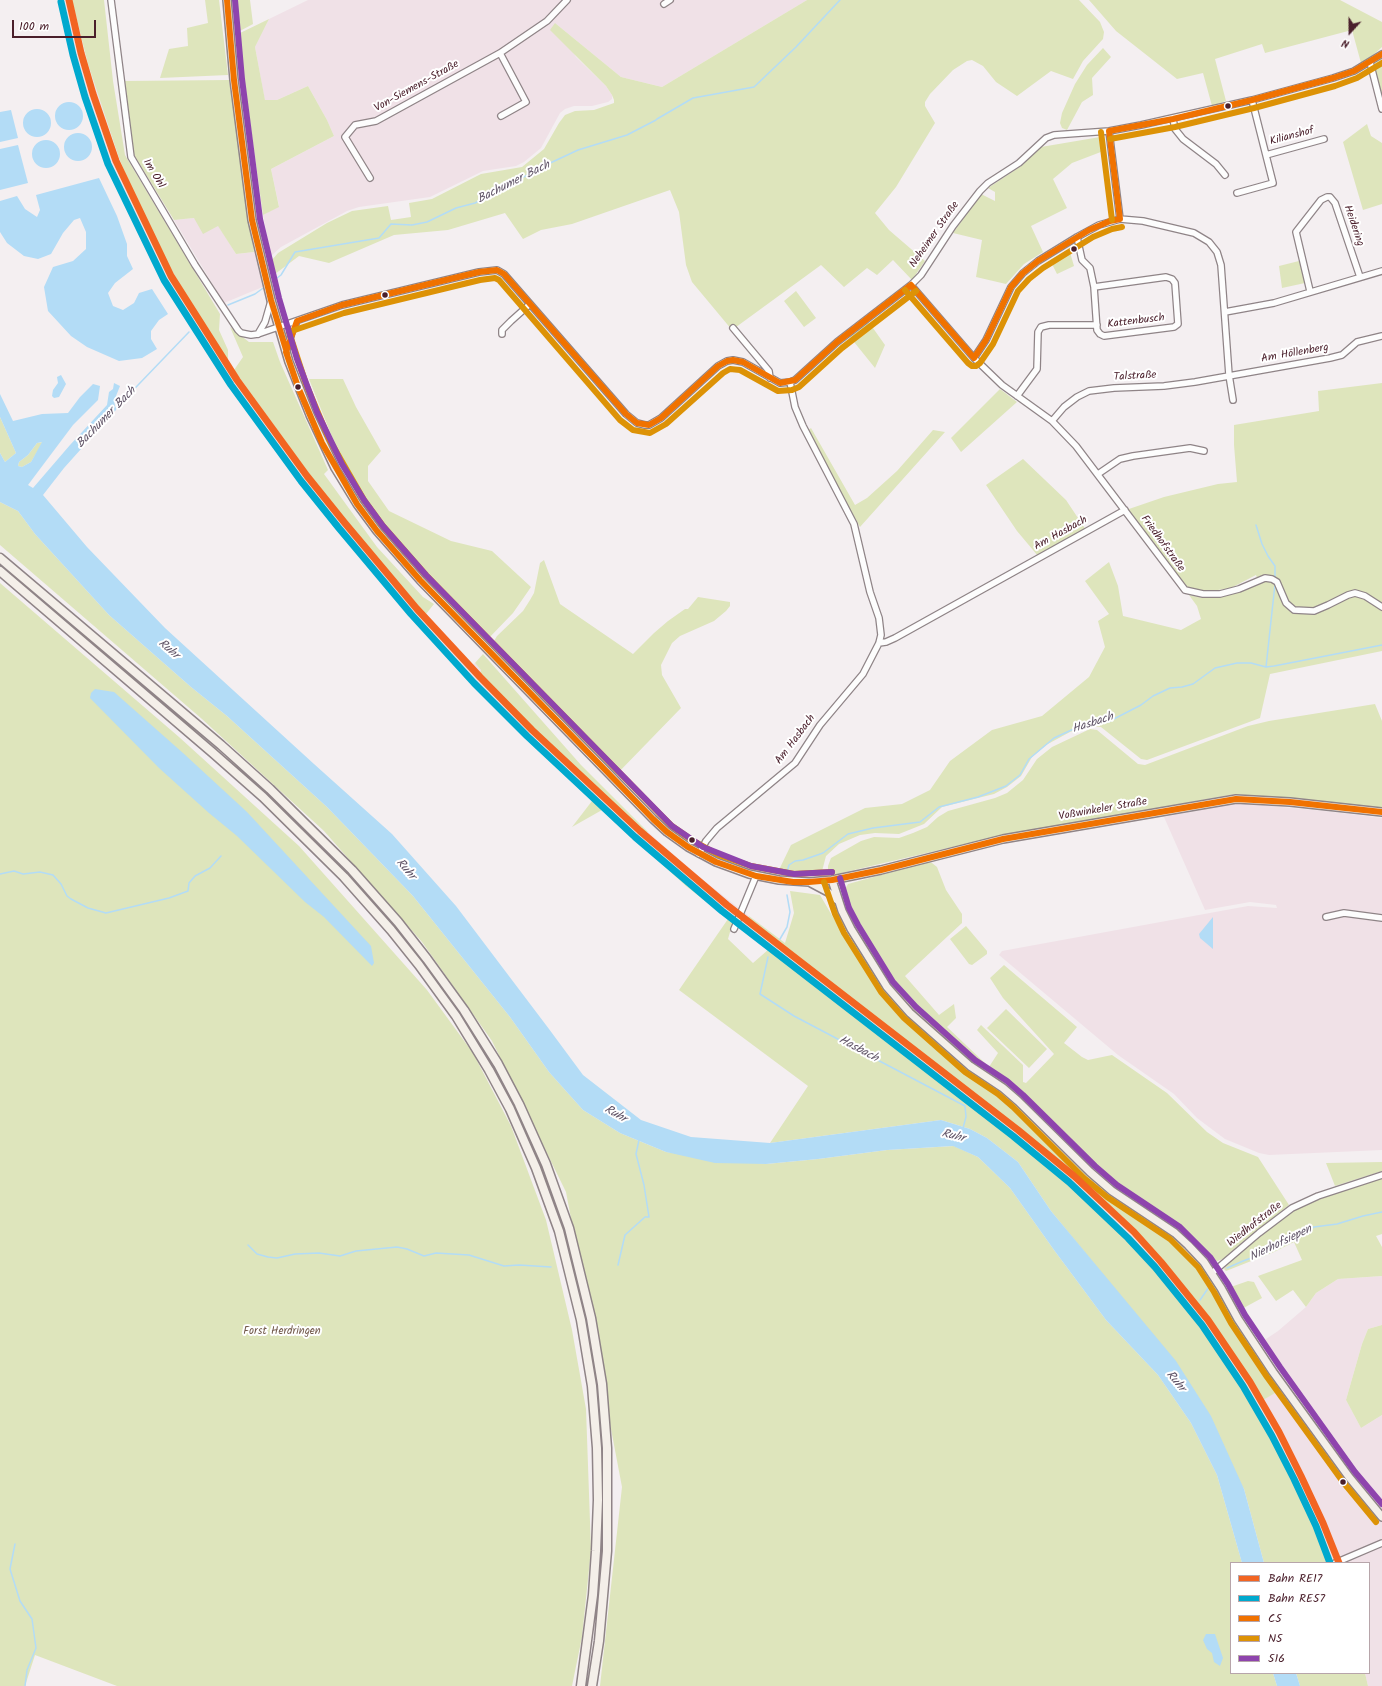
<!DOCTYPE html>
<html>
<head>
<meta charset="utf-8">
<style>
	body { margin:0 }
	#map { position:relative; width:1382px; height:1686px; overflow:hidden; background:#f4eff1; font-family:Kalam,sans-serif }
	canvas { display:block }
	.legend { position:absolute; left:1230px; top:1562px; width:140px; height:112px; box-sizing:border-box; background:#fff; border:1px solid #b7a5aa; margin:0; padding:5px 7px; list-style:none; font-size:12px; color:#4a1f2b }
	.legend li { display:flex; align-items:center; gap:8px; height:20px }
	.legend b { width:20px; border:1px solid #b7a5aa }
	.north { position:absolute; left:1330px; top:12px; width:40px; height:40px; -webkit-text-stroke:3px #fff; paint-order:stroke; rotate:201deg; font-size:11px; font-weight:700; line-height:16px; text-align:center; color:#4a1f2b }
	.north::after { content:''; display:block; margin:auto; width:14px; height:18px; background:#4a1f2b; clip-path:polygon(50% 0,100% 100%,50% 72%,0 100%) }
	.scale { position:absolute; left:12px; top:20px; width:84px; height:18px; box-sizing:border-box; border:2px solid #4a1f2b; border-top:0; padding-left:5px; font-size:12px; line-height:14px; white-space:nowrap; color:#4a1f2b; -webkit-text-stroke:3px #fff; paint-order:stroke }
</style>
</head>
<body>
<div id="map">
<canvas width="1382" height="1686"></canvas>
<ul class="legend">
<li><b style="height:5px;background:#f26522"></b>Bahn RE17</li>
<li><b style="height:5px;background:#00a9ce"></b>Bahn RE57</li>
<li><b style="height:5px;background:#f07200"></b>C5</li>
<li><b style="height:5px;background:#dd9206"></b>N5</li>
<li><b style="height:5px;background:#8e44ad"></b>516</li>
</ul>
<div class="north">N</div>
<div class="scale">100 m</div>
</div>
<script>
const context = document.querySelector('canvas').getContext('2d');
context.lineJoin = 'round';
function fill(path, color) { context.fillStyle = color; context.fill(path, 'evenodd'); }
const shape = rows => new Path2D(rows.map(r => 'M' + r).join(''));
function trace(path, color, width, dash) { context.strokeStyle = color; context.lineWidth = width; context.lineCap = dash ? 'butt' : 'round'; context.setLineDash(dash || []); context.stroke(path); }
function label(font, color, halo, rows, align = 'center') {
  context.font = font + ' Kalam,sans-serif'; context.lineWidth = 4; context.setLineDash([]); context.textBaseline = 'middle'; context.strokeStyle = halo; context.fillStyle = color; for (const [text, x, y, turn = 0] of rows) {
    context.save(); context.translate(x, y); context.rotate((+turn || 0) * Math.PI / 180); context.textAlign = isNaN(turn) ? turn : align; if (halo) context.strokeText(text, 0, 0); context.fillText(text, 0, 0); context.restore();
  }
}
const built = shape([
	[61,0,72,0,88,64,119,158,135,198,190,303,234,370,271,422,309,474,374,555,469,662,472,665,475,663,587,780,644,832,648,832,697,875,749,916,749,918,1020,1129,1075,1174,1136,1230,1162,1260,1209,1318,1263,1399,1282,1389,1382,1518,1382,1686,1368,1686,1365,1673,1369,1673,1369,1563,1330,1563,1294,1477,1244,1385,1203,1323,1156,1265,1128,1236,1070,1180,734,918,676,871,636,835,527,733,467,672,412,612,338,523,279,447,205,343,181,307,148,249,126,202,97,128,73,54],
	[308,0,807,0,662,87,621,77,555,23,576,57,606,86,612,95,612,99,608,102,592,106,574,106,565,109,560,113,541,148,524,162,516,166,483,171,430,197,359,207,347,211,281,247,271,256,263,215,279,206,271,169,334,136,327,120,308,86,277,100,265,101,255,47,269,19],
	[194,218,218,225,236,254,254,252,265,286,224,303,174,220],
	[1236,803,1325,811,1382,818,1382,1150,1269,1155,1259,1153,1225,1139,1197,1118,1174,1094,1118,1055,999,955,1002,951,1248,906,1277,908,1276,905,1250,902,1205,910,1164,817],
	[1382,1276,1382,1325,1368,1329,1362,1344,1346,1400,1361,1428,1382,1415,1382,1517,1257,1345,1278,1331,1306,1307,1316,1293,1338,1279]
]);
const green = shape([
	[72,0,104,0,113,81,125,155,220,314,219,330,228,350,228,362,190,303,158,245,135,198,119,158,88,64],
	[205,0,219,0,228,75,160,78,169,49,188,46,187,28,208,23],
	[234,0,250,0,253,24,238,32],
	[807,0,1079,0,1100,22,1104,32,1103,39,1083,61,1073,79,1051,71,1017,96,996,82,983,66,972,60,967,61,953,70,930,94,925,102,925,106,935,123,896,187,875,213,889,230,925,261,912,280,893,260,877,275,867,268,844,287,821,265,732,330,692,282,686,265,679,212,670,190,572,224,541,230,523,239,505,213,448,230,394,235,329,263,299,256,275,274,272,260,278,253,327,223,352,211,388,206,391,220,411,217,409,203,432,199,481,174,522,167,544,149,559,123,565,115,575,111,594,110,614,103,614,100,612,95,606,86,550,30,555,23,621,77,662,87],
	[1089,0,1340,0,1382,22,1382,47,1371,57,1361,63,1352,30,1265,53,1262,44,1215,59,1226,101,1212,106,1203,73,1177,79,1116,31],
	[269,19,255,47,265,100,277,100,308,86,327,120,334,136,271,169,279,207,263,215,238,34],
	[1103,48,1111,57,1092,78,1093,95,1082,102,1067,130,1062,128,1060,123,1062,113,1075,84,1087,65],
	[1382,57,1382,103,1373,65],
	[229,80,254,252,236,254,218,226,203,234,194,218,174,220,134,155,125,81],
	[1367,124,1371,136,1382,143,1382,204,1363,210,1343,142],
	[1100,137,1105,139,1106,150,1072,163,1053,179,1067,208,1031,226,1043,252,1024,264,1006,284,976,277,982,240,953,233,981,194,995,201,995,192,988,188,1021,166,1041,147],
	[1069,249,1074,266,1057,274,1050,260],
	[1299,261,1305,283,1282,288,1279,266],
	[796,291,816,318,804,327,784,301],
	[868,321,885,345,875,368,850,337],
	[230,327,249,342,273,342,280,362,328,470,324,474,377,547,423,597,434,604,426,614,374,555,309,474,234,370,243,357],
	[226,374,279,447,338,523,412,612,464,668,461,672,456,663,408,615,363,560,300,480,224,375],
	[309,379,343,379,356,407,381,451,368,466,368,481,389,511,451,541,492,551,531,587,513,613,487,640,375,517,344,467],
	[1382,383,1382,651,1270,674,1260,718,1147,760,1141,759,1101,727,1090,726,1070,732,1046,745,1032,757,1021,776,1007,787,994,794,942,807,924,824,899,834,875,833,860,835,839,844,826,856,821,875,777,874,791,845,865,808,902,804,930,790,950,761,992,730,1042,716,1089,677,1105,647,1098,621,1109,614,1085,581,1109,562,1118,586,1123,616,1181,630,1201,619,1197,606,1189,595,1202,598,1222,597,1244,590,1258,581,1256,575,1231,588,1218,590,1196,591,1183,586,1126,510,1164,497,1218,484,1237,482,1234,445,1234,425,1319,411,1318,391],
	[1000,389,1017,402,961,452,951,438],
	[0,417,16,453,5,462,0,453],
	[811,428,855,505,867,498,897,471,933,430,945,432,860,527,807,431],
	[43,442,31,462,22,467,18,466,19,462,28,455,37,443],
	[1023,459,1066,500,1086,530,1038,556,1017,531,986,485],
	[0,502,18,511,35,534,109,615,191,687,227,716,327,807,413,896,510,1017,549,1072,583,1110,620,1133,666,1152,766,1164,818,1159,887,1150,954,1146,978,1157,1010,1188,1054,1250,1106,1320,1158,1375,1191,1423,1217,1475,1242,1563,1231,1563,1231,1673,1273,1673,1277,1686,600,1686,622,1487,566,1192,492,1041,422,942,324,831,202,719,0,545],
	[544,560,560,604,633,654,654,633,668,621,685,609,688,609,698,597,730,602,730,606,726,611,714,621,680,636,672,643,661,665,662,675,681,708,615,776,491,646,497,636,523,611,530,600,534,593,540,563],
	[0,583,179,737,299,846,427,990,473,1053,511,1126,546,1220,572,1330,586,1409,591,1550,582,1637,572,1686,117,1686,35,1655,25,1686,0,1686],
	[483,654,581,765,648,832,645,832,587,780,533,728,480,674,481,670,475,663],
	[467,672,527,733,582,785,676,871,734,918,728,939,753,963,769,949,738,926,740,922,1070,1180,1129,1236,1156,1265,1203,1323,1244,1385,1294,1477,1330,1562,1264,1563,1244,1489,1104,1276,1051,1211,1018,1162,987,1138,970,1129,941,1120,770,1143,808,1086,679,990,728,919,686,886,602,810,572,827,592,801,464,677],
	[1375,704,1382,721,1382,808,1235,794,999,836,837,874,828,873,828,866,831,858,861,841,874,837,899,838,913,833,927,827,938,817,948,811,995,798,1007,793,1023,780,1037,759,1052,747,1090,729,1097,730,1138,764,1145,765,1248,726,1269,721],
	[928,862,932,863,937,867,946,890,962,914,962,923,905,976,939,1015,954,1004,956,1018,947,1027,987,1065,982,1069,979,1069,927,1024,906,1004,888,983,854,928,847,913,844,891,848,884],
	[790,891,820,895,847,941,855,944,888,998,925,1036,970,1075,1002,1096,1115,1201,1144,1222,1169,1233,1209,1276,1234,1319,1282,1389,1263,1400,1210,1318,1162,1260,1136,1230,1075,1174,1020,1129,748,918,749,916,785,943,794,913],
	[966,926,987,951,987,954,972,965,969,964,950,939],
	[1004,965,1077,1027,1064,1043,1082,1057,1088,1060,1112,1055,1167,1093,1207,1132,1223,1143,1258,1157,1289,1205,1225,1258,1213,1263,1184,1232,1141,1205,1104,1178,1015,1093,987,1074,987,1070,998,1053,977,1030,981,1025,1023,1065,1023,1082,1026,1083,1054,1054,1003,998,990,978],
	[1006,1009,1047,1049,1029,1068,987,1028],
	[1382,1162,1382,1171,1335,1186,1326,1163],
	[1382,1177,1382,1234,1376,1236,1382,1247,1382,1276,1338,1279,1316,1293,1306,1307,1293,1290,1276,1301,1258,1276,1302,1260,1294,1242,1274,1252,1226,1271,1224,1269,1228,1262,1261,1233,1292,1210,1333,1193],
	[1248,1281,1254,1282,1262,1298,1238,1311,1225,1289],
	[1382,1325,1382,1415,1361,1428,1346,1400,1362,1344,1368,1329],
	[1296,1673,1365,1673,1368,1686,1300,1686]
]);
const water = shape([
	'55 116a14 14 0 1 1 28 0a14 14 0 1 1-28 0Z',
	'23 123a14 14 0 1 1 28 0a14 14 0 1 1-28 0Z',
	[11,110,18,138,0,142,0,112],
	'64 147a14 14 0 1 1 28 0a14 14 0 1 1-28 0Z',
	'32 154a14 14 0 1 1 28 0a14 14 0 1 1-28 0Z',
	[18,145,28,183,0,190,0,149],
	[99,178,117,216,127,244,127,256,133,269,115,283,108,293,113,306,123,310,134,303,139,293,152,289,168,314,159,320,151,331,151,339,157,349,142,358,119,361,87,347,71,336,48,311,44,287,53,267,73,261,86,249,86,232,80,218,74,220,63,233,51,254,38,259,24,256,7,243,0,232,0,201,17,196,25,209,37,217,40,210,36,195],
	[61,375,66,384,59,397,54,398,52,396,53,390,58,383,57,377],
	[114,383,120,386,114,401,116,410,64,468,43,495,87,547,165,628,314,764,392,834,456,906,549,1029,583,1075,641,1120,691,1137,770,1143,941,1120,970,1129,987,1138,1018,1162,1051,1211,1176,1361,1211,1416,1244,1489,1264,1563,1242,1563,1217,1475,1191,1423,1158,1375,1106,1320,1054,1250,1010,1188,978,1157,953,1146,887,1150,818,1159,766,1164,715,1163,666,1152,620,1133,583,1110,549,1072,510,1017,413,896,327,807,227,716,191,687,109,615,35,534,18,511,0,502,0,453,5,462,16,453,0,417,0,394,13,421,42,414,68,413,80,397,93,384,100,386,98,400,73,425,28,485,33,488,70,445,107,405,109,392,113,389],
	[42,442,31,462,22,467,18,466,19,462,28,455,37,443],
	[95,689,114,692,183,753,247,812,371,946,374,963,372,966,324,917,305,902,237,836,209,813,159,768,90,698,91,693],
	[1213,917,1213,949,1200,938,1199,934],
	[1206,1634,1215,1634,1223,1658,1220,1666,1214,1662,1212,1653,1207,1649,1203,1640],
	[1273,1673,1296,1673,1300,1686,1277,1686]
]);
const stream = shape([
	[657,119,693,98,754,87,796,47,840,0],
	[269,284,281,275,295,252,379,238,391,224,412,225,427,222,456,208,475,203,546,165,578,150,627,135,656,120],
	[228,305,255,294,266,286],
	[114,410,189,332],
	[1256,525,1262,544,1268,556,1275,566,1275,578],
	[1266,667,1275,584],
	[787,872,789,865,795,861,803,860,823,853,848,834,873,828,920,822,939,807,978,797,1006,786,1020,775,1029,759,1054,738,1078,727,1108,722,1141,705,1153,696,1170,688,1182,687,1193,684,1215,668,1237,663,1251,663,1266,667,1274,666,1382,645],
	[0,874,14,871,23,874,40,872,53,875,61,884,67,896,71,899,88,908,106,913,169,898,188,891,189,883,195,876,210,868,221,856],
	[780,939,787,927,790,912,787,895],
	[768,957,760,994,794,1016,965,1106,966,1117,963,1128],
	[248,1245,257,1254,268,1257,277,1258,295,1254,319,1253,340,1256,356,1251,397,1247,407,1249,424,1256,436,1253,469,1255,504,1266,519,1265,551,1267],
	[618,1265,625,1235,645,1217,649,1217,644,1185,636,1154,639,1140],
	[1227,1268,1243,1261,1276,1249,1314,1227,1337,1224,1363,1216,1382,1212],
	[1200,1300,1209,1287],
	[15,1544,10,1569,20,1601,32,1619,36,1648,27,1670,25,1686]
]);
const minor = shape([
	[111,0,131,157,195,265,238,330,241,333,251,335,258,334,342,305,479,272,497,270,504,274,626,414,637,423,645,425,649,425,661,418,718,366,727,361,733,360,743,362,780,383,790,382,795,380,837,342,911,285,921,275,953,226,980,191,988,183,1019,163,1046,138,1054,135,1109,131,1141,125,1252,100,1333,78,1354,71,1382,54],
	[664,4,670,0],
	[500,53,526,102,501,116],
	[1370,62,1382,109],
	[1173,119,1175,129,1183,139,1216,164,1225,175],
	[1109,131,1120,219],
	[1266,155,1324,139],
	[370,178,345,137,355,125,376,121,500,53,547,21,567,0],
	[1237,193,1273,183,1252,100],
	[1077,237,1082,260,1090,268,1094,287,1097,330,1100,334,1104,336,1174,327,1178,324,1175,283,1172,279,1166,277,1094,287],
	[911,285,974,358,986,340,1011,287,1023,273,1038,261,1077,237,1099,225,1120,219,1143,221,1194,233,1209,242,1217,252,1221,265,1229,375,1233,400],
	[1310,291,1296,232,1321,200,1327,197,1330,197,1335,203,1360,277],
	[1225,312,1274,303,1382,271],
	[733,328,769,371,770,378],
	[258,334,265,322,271,301],
	[502,334,502,330,511,321,530,304],
	[286,352,292,332,297,321],
	[974,358,1002,385,1052,421,1076,446,1185,590,1203,594,1220,594,1239,589,1265,578,1272,579,1277,582,1286,603,1294,610,1314,611,1328,605,1348,595,1355,593,1365,596,1382,607],
	[1017,396,1037,369,1038,332,1041,327,1049,325,1097,325],
	[1052,421,1064,407,1077,397,1089,391,1114,388,1164,386,1195,382,1330,358,1342,355,1357,342,1382,336],
	[1098,474,1120,459,1133,456,1190,448,1204,451],
	[879,643,886,642,895,638,1125,510],
	[699,854,706,841,717,828,795,763,820,725,863,674,879,643,881,635,879,618,870,592,854,524,803,426,795,407,790,382],
	[1326,917,1344,913,1382,918],
	[734,929,756,876],
	[1212,1273,1259,1233,1292,1208,1318,1196,1382,1175],
	[1335,1563,1382,1543]
]);
const major = shape([
	[227,0,234,80,252,220,271,300,289,362,310,415,335,468,357,504,377,531,420,580,653,819,667,832,688,847,716,862,749,874,779,880,809,882,832,880,881,870,1003,839,1236,799,1290,802,1382,812],
	[832,880,842,911,851,929,887,987,910,1013,970,1066,1003,1088,1018,1101,1090,1172,1112,1191,1175,1233,1188,1245,1204,1262,1221,1288,1238,1319,1273,1372,1349,1477,1382,1517],
	[811,883,828,892,837,900]
]);
const highway = shape([
	[0,558,221,745,270,789,352,870,398,922,427,959,464,1010,498,1064,519,1104,546,1164,569,1228,591,1318,602,1384,607,1448,607,1551,599,1641,592,1686],
	[0,571,213,753,263,797,344,877,391,930,419,965,456,1016,489,1070,510,1109,536,1168,559,1231,581,1320,592,1386,597,1448,598,1500,596,1551,593,1595,581,1686]
]);
const bus1 = shape([
	[227,0,234,80,252,220,271,300,287,353],
	[1109,131,1173,119,1252,100,1333,78,1354,71,1382,54],
	[1109,131,1120,219],
	[911,285,837,342,795,380,780,383,743,362,733,360,727,361,718,366,661,418,649,425,637,423,626,414,504,274,497,270,479,272,342,305,297,321,286,352,298,387,322,443,357,504,377,531,420,580,653,819,667,832,688,847,716,862,756,876,793,882,809,882,832,880,881,870,1003,839,1236,799,1290,802,1382,812],
	[911,285,974,358,986,340,1011,287,1023,273,1038,261,1089,230,1110,221,1120,219]
]);
const bus2 = shape([
	[1101,132,1112,220],
	[1110,139,1175,127,1254,108,1335,86,1357,78,1382,63],
	[905,290,968,363,972,366,976,366,980,363,993,344,1018,291,1029,279,1043,268,1093,237,1112,229,1122,227],
	[832,872,794,874,751,866,719,855,692,840,672,826,659,813,426,575,383,526,364,500,329,439,306,384,289,332,344,313,480,280,495,278,499,280,620,420,633,430,650,433,666,424,723,373,730,369,740,370,778,391,792,390,799,387,842,348,916,291],
	[824,882,835,914,844,933,881,992,904,1018,965,1072,998,1094,1013,1107,1084,1178,1107,1197,1170,1239,1198,1267,1214,1292,1231,1323,1267,1377,1343,1482,1376,1522]
]);
const bus3 = shape([
	[235,0,242,79,260,219,279,298,297,359,317,412,342,464,364,500,383,526,426,575,672,826,703,847,751,866,794,874,832,872],
	[840,878,849,908,858,925,893,982,916,1007,975,1060,1007,1081,1023,1095,1095,1166,1117,1185,1180,1227,1210,1257,1228,1284,1245,1315,1280,1367,1355,1472,1382,1504]
]);
const rail1 = shape([
	[69,0,81,53,93,94,116,161,171,276,237,380,307,476,344,522,417,609,480,677,532,730,640,831,727,905,1018,1130,1074,1176,1134,1232,1161,1262,1208,1320,1250,1382,1279,1432,1301,1476,1323,1523,1339,1563]
]);
const rail2 = shape([
	[61,2,73,55,85,97,108,164,164,280,231,385,301,481,338,527,411,614,474,683,527,736,635,837,722,911,1013,1136,1069,1182,1128,1238,1155,1267,1202,1325,1243,1386,1272,1436,1294,1479,1316,1526,1330,1563]
]);
const markers = [
	[1228,106,3.5,"#4a1f2b"],
	[1074,249,3.5,"#4a1f2b"],
	[385,295,3.5,"#4a1f2b"],
	[298,387,3.5,"#4a1f2b"],
	[692,840,3.5,"#4a1f2b"],
	[1343,1482,3.5,"#4a1f2b"]
];
const streetNames = [
	["Von-Siemens-Straße",417,87,-29],
	["Kilianshof",1292,137,-15],
	["Im Ohl",153,174,59],
	["Heidering",1353,226,71],
	["Neheimer Straße",935,235,-55],
	["Kattenbusch",1136,322,-7],
	["Am Höllenberg",1295,354,-10],
	["Talstraße",1135,377,-3],
	["Am Hasbach",1061,534,-29],
	["Friedhofstraße",1162,544,54],
	["Am Hasbach",796,740,-53],
	["Voßwinkeler Straße",1103,810,-10],
	["Wiedhofstraße",1255,1225,-38]
];
const parkNames = [
	["Forst Herdringen",282,1332]
];
const waterNames = [
	["Bachumer Bach",514,183,-27],
	["Bachumer Bach",107,418,-46],
	["Ruhr",168,650,41],
	["Hasbach",1093,724,-18],
	["Ruhr",405,870,49],
	["Hasbach",858,1050,28],
	["Ruhr",615,1115,30],
	["Ruhr",953,1137,14],
	["Nierhofsiepen",1281,1244,-26],
	["Ruhr",1175,1382,50]
];
fill(built, '#f0e1e7');
fill(green, '#dee5bc');
fill(water, '#b3dcf6');
trace(stream, '#b3dcf6', 1.5);
trace(minor, '#8f8487', 8);
trace(major, '#8f8487', 10);
trace(highway, '#8f8487', 11);
trace(minor, '#fdfdfd', 5.5);
trace(major, '#f4efe9', 7);
trace(highway, '#f4efe9', 8);
trace(bus1, '#f07200', 6);
trace(bus2, '#dd9206', 6);
trace(bus3, '#8e44ad', 6);
trace(rail1, '#f26522', 7);
trace(rail2, '#00a9ce', 7);
for (const [x, y, r, color] of markers) { const dot = new Path2D(); dot.arc(x, y, r, 0, 2 * Math.PI); context.fillStyle = color; context.fill(dot); trace(dot, '#fff', 1.5); }
label('11px', '#4a1f2b', '#fff', streetNames);
label('11px', '#71584a', '#fff', parkNames);
label('italic 12px', '#615568', '#fff', waterNames);
</script>
</body>
</html>
